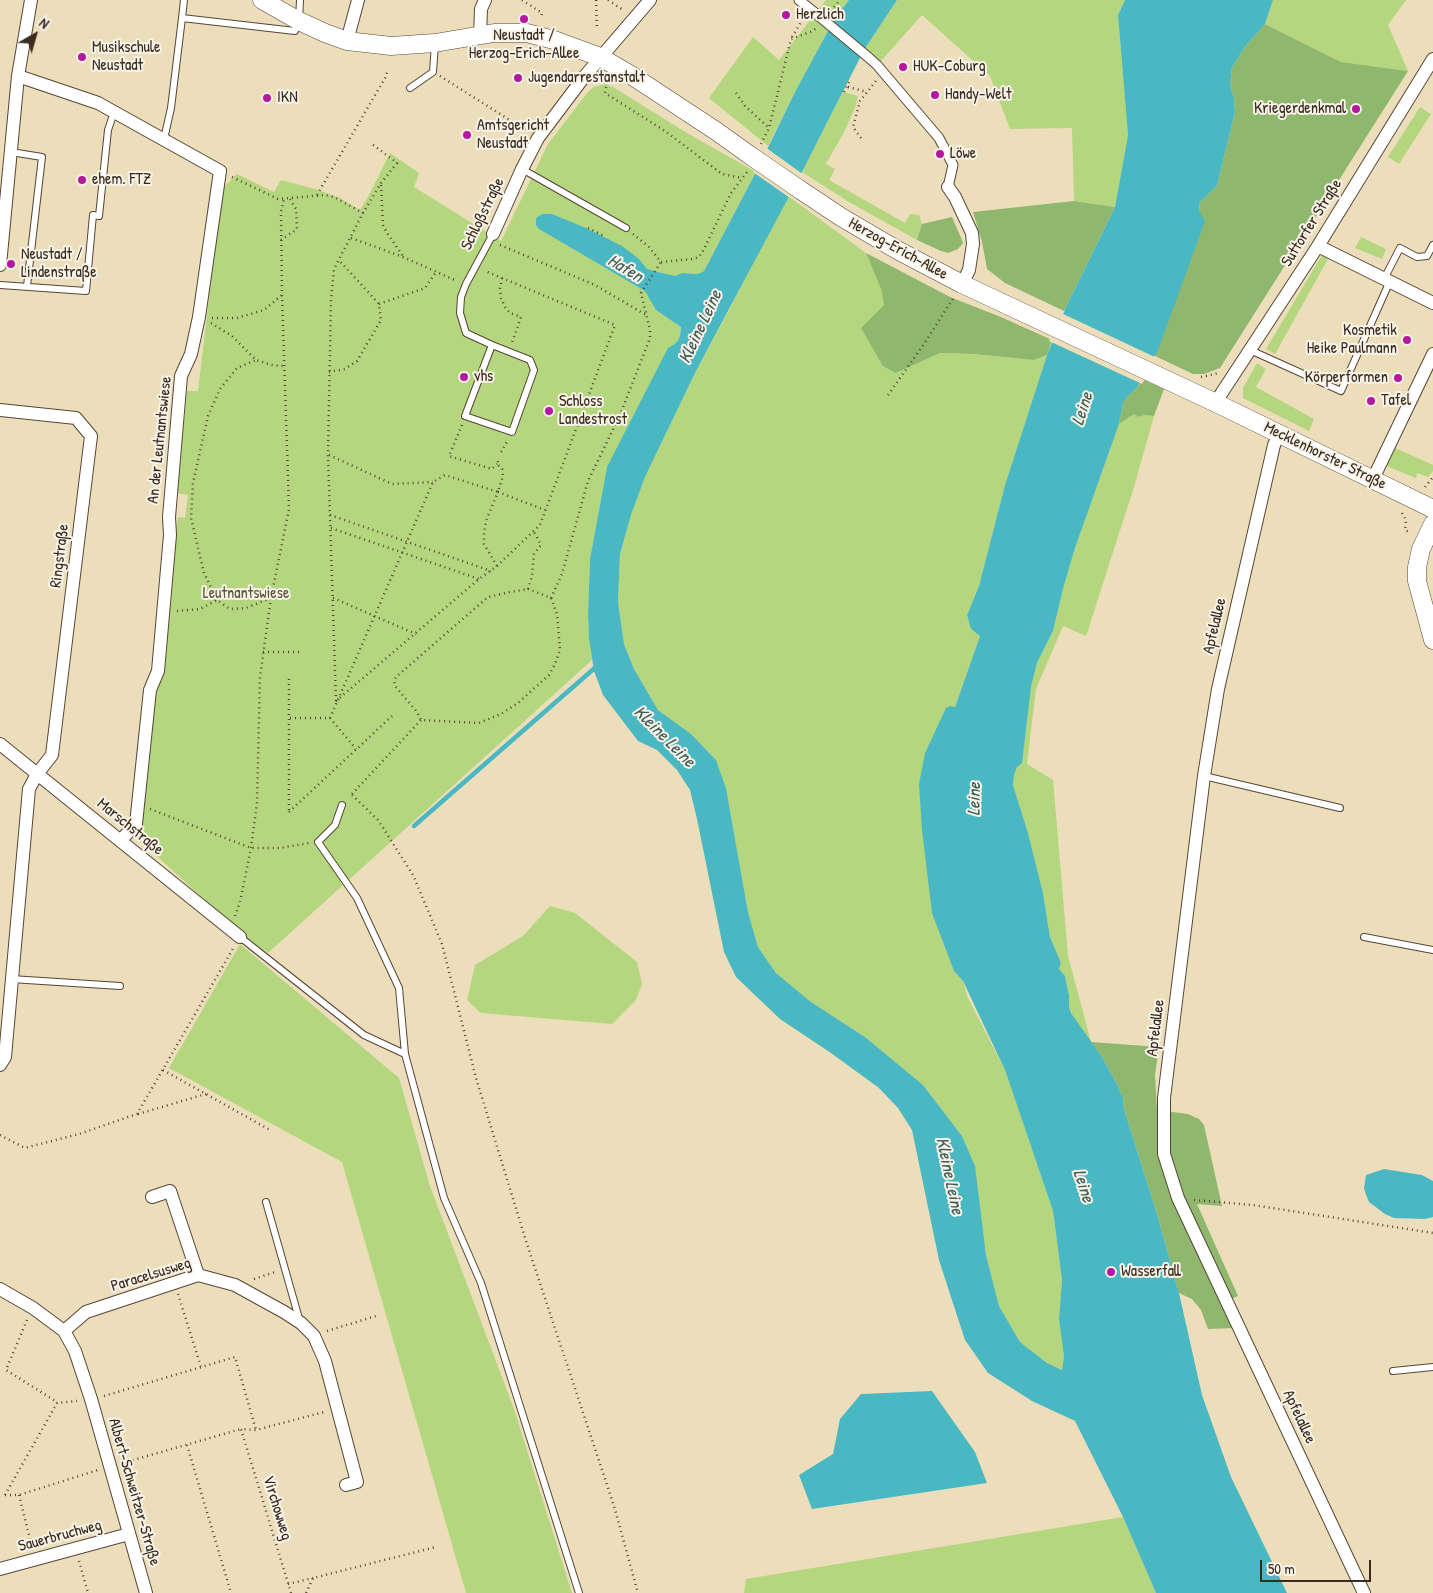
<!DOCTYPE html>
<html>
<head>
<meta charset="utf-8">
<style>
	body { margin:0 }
	#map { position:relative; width:1433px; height:1593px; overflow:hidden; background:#eddebb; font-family:"Patrick Hand",sans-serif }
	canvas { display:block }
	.north { position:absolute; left:10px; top:10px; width:50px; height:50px; -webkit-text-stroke:4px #f7f3e8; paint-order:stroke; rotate:38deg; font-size:14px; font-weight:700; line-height:20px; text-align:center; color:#3b2a1e }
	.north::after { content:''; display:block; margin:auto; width:18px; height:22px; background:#3b2a1e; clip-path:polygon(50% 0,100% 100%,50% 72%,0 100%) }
	.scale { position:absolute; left:1260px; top:1560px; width:111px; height:22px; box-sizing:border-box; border:2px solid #3b2a1e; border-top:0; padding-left:6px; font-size:15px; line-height:18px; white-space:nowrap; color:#3b2a1e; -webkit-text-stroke:4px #f7f3e8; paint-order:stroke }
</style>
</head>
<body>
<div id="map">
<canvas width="1433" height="1593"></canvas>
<div class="north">N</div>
<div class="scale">50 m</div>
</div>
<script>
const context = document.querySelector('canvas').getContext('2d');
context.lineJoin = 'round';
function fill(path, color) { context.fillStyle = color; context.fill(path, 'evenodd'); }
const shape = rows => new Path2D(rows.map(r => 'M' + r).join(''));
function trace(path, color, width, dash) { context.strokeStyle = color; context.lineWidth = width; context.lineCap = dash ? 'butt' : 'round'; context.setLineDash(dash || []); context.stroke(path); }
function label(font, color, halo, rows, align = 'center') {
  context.font = font + ' "Patrick Hand",sans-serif'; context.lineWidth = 4; context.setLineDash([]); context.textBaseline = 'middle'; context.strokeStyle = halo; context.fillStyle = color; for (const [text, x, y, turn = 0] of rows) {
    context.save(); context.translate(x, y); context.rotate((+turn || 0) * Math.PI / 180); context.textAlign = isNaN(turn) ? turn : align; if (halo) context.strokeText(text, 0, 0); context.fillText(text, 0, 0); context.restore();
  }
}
const green = shape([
	[826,0,849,0,835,18,795,92,768,146,709,98,753,37,779,60],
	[897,0,1125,0,1118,15,1128,135,1115,207,1074,201,1072,128,1010,129,990,76,922,15,880,62,864,50],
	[1273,0,1406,0,1388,25,1408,71,1341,62,1265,24],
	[605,84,613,87,687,133,756,172,704,271,698,274,682,273,675,276,658,272,656,310,681,326,680,336,607,467,590,559,588,614,589,639,592,660,268,953,242,934,137,838,178,517,185,518,188,495,177,493,187,391,198,391,222,189,237,174,274,192,281,180,315,189,338,197,360,210,368,197,390,153,419,173,414,187,501,241,548,144,588,92,594,87],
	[843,92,858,96,855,108,844,132,826,164,835,169,829,180,905,223,910,214,919,215,922,224,917,240,849,202,802,172],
	[1420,107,1431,114,1399,164,1388,157],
	[788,196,866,253,881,289,896,373,940,353,973,354,1034,360,1047,355,1005,485,979,586,967,615,971,629,980,636,955,707,954,971,963,981,968,998,1005,1070,1053,1211,1062,1280,1059,1319,1064,1357,1062,1370,1047,1363,1020,1342,999,1306,986,1255,974,1166,962,1136,923,1085,865,1037,811,1002,776,973,758,947,748,912,726,788,716,760,691,734,658,710,634,669,624,644,618,602,620,554,631,515,645,477,696,371,726,316],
	[1361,237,1386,249,1382,259,1355,248],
	[1322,255,1328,259,1275,354,1266,349],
	[1257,363,1266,369,1256,387,1314,419,1309,431,1243,398,1243,388],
	[1134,414,1138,417,1145,415,1154,416,1134,487,1086,636,1063,626,1036,689,1027,764,1053,780,1068,956,1091,1042,1074,1019,1069,1006,1069,994,1065,976,1059,969,1061,963,1050,937,1043,893,1028,833,1013,785,1014,775,1017,767,1031,687,1037,663,1053,631,1063,589,1075,548,1119,424],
	[1393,447,1433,465,1433,471,1428,477,1417,473,1416,478,1384,465],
	[550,906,575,913,637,962,642,984,636,1000,612,1024,481,1013,467,1000,475,965,523,936],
	[240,944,399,1078,430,1186,514,1409,572,1593,466,1593,342,1162,169,1068],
	[1123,1517,1156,1593,744,1593,746,1579]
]);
const forest = shape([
	[1265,24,1341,62,1408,71,1220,368,1204,374,1193,374,1155,356,1199,211,1200,202,1217,186,1235,112,1234,98,1230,85,1232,68,1244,48],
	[1074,201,1115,207,1064,311,1005,283,987,269,982,242,973,212],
	[952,217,962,240,963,243,958,249,948,253,941,251,917,240,922,224],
	[866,253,950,297,1001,317,1052,340,1047,355,1034,360,973,354,940,353,896,373,883,366,861,328,884,305,881,289],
	[1142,379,1164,389,1154,416,1145,415,1138,417,1134,414,1119,424,1123,403,1129,395,1136,389],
	[1091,1042,1159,1047,1155,1075,1157,1110,1188,1114,1199,1119,1204,1125,1222,1206,1197,1204,1238,1296,1224,1302,1235,1328,1208,1329,1201,1310,1192,1299,1179,1293,1157,1214,1124,1109,1123,1098,1117,1084,1102,1057]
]);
const water = shape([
	[849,0,897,0,864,50,801,174,696,371,645,477,631,515,620,554,618,602,624,644,634,669,658,710,691,734,716,760,726,788,748,912,758,947,776,973,811,1002,865,1037,923,1085,962,1136,975,1166,986,1255,999,1306,1020,1342,1047,1363,1062,1370,1064,1357,1059,1319,1062,1280,1053,1211,1005,1070,963,981,954,971,932,913,922,830,919,784,925,753,946,708,950,706,955,707,980,636,971,629,967,615,979,586,1005,485,1047,355,1066,307,1115,207,1128,135,1118,15,1125,0,1273,0,1265,24,1244,48,1232,68,1230,85,1234,98,1235,112,1217,186,1200,202,1199,211,1205,221,1158,350,1136,389,1129,395,1123,403,1119,424,1075,548,1063,589,1053,631,1037,663,1031,687,1022,763,1017,767,1014,775,1013,785,1028,833,1043,893,1050,937,1061,963,1059,969,1065,976,1069,995,1069,1006,1071,1013,1102,1057,1117,1084,1123,1098,1124,1109,1157,1214,1179,1293,1202,1395,1231,1477,1287,1593,1156,1593,1123,1517,1075,1421,1032,1401,988,1373,965,1340,950,1294,939,1260,912,1130,898,1108,879,1088,831,1053,780,1019,736,977,724,952,697,819,690,790,677,770,657,750,638,741,603,695,594,671,589,639,588,614,590,559,607,467,668,348,675,344,678,340,680,336,681,327,656,310,645,291,539,229,536,225,536,218,542,214,552,214,586,228,622,246,639,259,647,269,658,272,675,276,682,273,698,274,704,271,756,172,795,92,835,18],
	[1384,1169,1422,1175,1433,1181,1433,1217,1425,1219,1394,1218,1385,1214,1369,1202,1366,1195,1364,1188,1366,1175],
	[932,1391,975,1452,987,1483,812,1509,799,1475,833,1454,840,1419,861,1394]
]);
const pier = shape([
	[765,147,804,175,790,198,753,172],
	[1061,313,1157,358,1142,384,1049,341]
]);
const stream = shape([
	[414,826,597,666]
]);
const path = shape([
	[522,0,542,13,541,19],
	[596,0,597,30],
	[608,0,623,10],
	[831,11,840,0],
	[792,37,803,19],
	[440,76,527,131],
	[607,82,605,93,665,131,722,174,742,178],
	[848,87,867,92],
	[844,92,849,82],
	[736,93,745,106,769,128],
	[861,138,853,127,860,101,876,81],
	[761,144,769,128,791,39,813,31,816,28],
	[232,177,278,199,325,195,334,197,363,213],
	[381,185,383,225,387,233,403,256],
	[317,195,385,78,388,70],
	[588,228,604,236],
	[633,234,649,247,661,262,692,259,699,257,702,253,731,193,748,171],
	[351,238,403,257,457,281],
	[281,240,297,229,296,209,290,199],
	[500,245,595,285,646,315],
	[502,278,500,288,501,298,505,307,510,313,521,317,512,343],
	[379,304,425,288,436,272],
	[212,318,237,318,264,310,282,295],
	[211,323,232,336,256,360,272,365,283,366],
	[329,372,345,369,357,361,381,320,379,304,339,260],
	[1201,377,1219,373],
	[888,395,924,344,954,297],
	[462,425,449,456,492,469,497,464],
	[501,452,508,440],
	[329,455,392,484,433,482],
	[1425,487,1433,477],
	[1402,513,1406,520,1405,530,1411,533],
	[330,515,491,571],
	[331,528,479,579],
	[497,566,484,544,484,532,486,521,498,492,545,510],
	[528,589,551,598,557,614,560,650,555,664,549,675,518,703,501,714,479,723,421,720,417,712,395,686,394,681,396,677,488,597,510,592,528,589],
	[528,589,532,576,534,554,541,545,534,532],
	[333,598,416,634],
	[551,598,562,574,588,481,620,415,650,338,650,330,641,293,661,262],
	[217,600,204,573,191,518,193,483,208,416,220,389,237,368,256,360],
	[177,611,200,609,217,600,230,609,246,608,271,598],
	[263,652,302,652],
	[289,679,289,812],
	[336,701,479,579,497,566,540,525,615,325,485,271],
	[336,701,328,455,331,300,334,269,363,213,381,183,397,163,372,144],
	[290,718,330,718,356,749],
	[330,718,433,482,445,475,498,492,503,476,502,469,497,464,499,459],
	[352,794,421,720],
	[352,795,378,820,413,875,442,944,476,1078,526,1241,614,1506,638,1593],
	[150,809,251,848,280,848,309,843],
	[289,812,392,716],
	[235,916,240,902,251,848,257,803,260,677,271,598,289,509,282,295,281,212,284,199],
	[163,1070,270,1130],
	[138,1114,206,1094],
	[0,1135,25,1148,79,1134,137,1114,234,947],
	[1194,1200,1253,1205,1433,1233],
	[254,1279,275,1272],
	[178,1294,201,1367],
	[27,1320,6,1370,57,1402],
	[327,1331,376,1316],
	[104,1396,235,1357,256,1430],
	[187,1445,231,1593],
	[123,1463,241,1429],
	[5,1495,57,1403,77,1401],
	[5,1495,19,1495,98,1470],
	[19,1495,32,1547],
	[79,1561,88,1593],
	[288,1584,313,1578],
	[291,1593,241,1429,256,1430,324,1412],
	[306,1593,313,1578,436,1547]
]);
const service = shape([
	[182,18,184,0],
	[410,88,433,72,435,44],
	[164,139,171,108,182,18,295,31,299,21,300,0],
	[11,152,42,157,27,286],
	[522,169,626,228],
	[1384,279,1400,248,1417,257,1427,256,1433,245],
	[0,285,86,291,93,215,99,216,108,130,114,112],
	[492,345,530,360,534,370,512,432,465,416,492,345,466,333,460,313,461,297,466,284,493,234],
	[1250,350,1341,391,1390,281],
	[1204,776,1340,808],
	[342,805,335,825,318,842,357,898,399,988,405,1054,444,1198,481,1283,579,1593],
	[240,937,364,1035,405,1054],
	[1364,937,1433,950],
	[11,979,120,986],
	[266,1202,300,1322],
	[1393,1371,1433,1367]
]);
const pedestrian = shape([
	[799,0,814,12],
	[868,57,877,65,939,138,953,165,948,187]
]);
const minor = shape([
	[480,36,481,9,485,0],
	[347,41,358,0],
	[18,76,98,103,220,171,199,317,191,354,181,376,169,517,170,535,158,671,150,690,136,824,121,840],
	[948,187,955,197,972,233,973,244,969,270,962,284],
	[493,234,522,169,538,138,584,77,650,0],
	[1318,246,1433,303],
	[0,265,18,76,31,0],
	[1216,403,1221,394,1318,246,1433,59],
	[0,410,76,418,91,436,52,755,37,774,29,789,5,1057,0,1065],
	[1279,434,1274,445,1218,689,1204,776,1164,1098,1164,1154,1178,1198,1364,1593],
	[1373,479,1433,354],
	[0,744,240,937],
	[152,1197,170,1191,198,1275],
	[0,1289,33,1308,64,1331,75,1351,91,1399,146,1593],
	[64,1331,86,1312,198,1275,235,1285,284,1312,301,1323,314,1336,325,1361,357,1482,346,1485],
	[0,1569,129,1534]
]);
const secondary = shape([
	[262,0,299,21,325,33,347,41,391,46,435,43,494,33,527,33,554,40,600,57,631,75,716,131,751,156],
	[799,189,841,217,899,251,962,284,1216,403,1433,509],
	[1433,524,1421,549,1417,567,1417,581,1433,640]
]);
const pedestrianBridge = shape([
	[814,12,868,57]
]);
const secondaryBridge = shape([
	[751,156,799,189]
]);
const markers = [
	[786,15,5,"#b5179e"],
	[524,19,5,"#b5179e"],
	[82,57,5,"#b5179e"],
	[903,67,5,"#b5179e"],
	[518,78,5,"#b5179e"],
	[935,95,5,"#b5179e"],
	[267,98,5,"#b5179e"],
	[1356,109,5,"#b5179e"],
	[467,135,5,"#b5179e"],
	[940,154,5,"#b5179e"],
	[82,180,5,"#b5179e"],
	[11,264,5,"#b5179e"],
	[1407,340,5,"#b5179e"],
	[464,377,5,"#b5179e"],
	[1398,378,5,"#b5179e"],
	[1371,401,5,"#b5179e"],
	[549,411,5,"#b5179e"],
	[1111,1272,5,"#b5179e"]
];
const poiNames = [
	["Herzlich",796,15],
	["Neustadt /",524,36,"center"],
	["Herzog-Erich-Allee",524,54,"center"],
	["Musikschule",92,48],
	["Neustadt",92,66],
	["HUK-Coburg",913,67],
	["Jugendarrestanstalt",528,78],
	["Handy-Welt",945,95],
	["IKN",277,98],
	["Kriegerdenkmal",1346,109,"right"],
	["Amtsgericht",477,126],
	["Neustadt",477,144],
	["Löwe",950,154],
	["ehem. FTZ",92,180],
	["Neustadt /",21,255],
	["Lindenstraße",21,273],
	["Kosmetik",1397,331,"right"],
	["Heike Paulmann",1397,349,"right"],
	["vhs",474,377],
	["Körperformen",1388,378,"right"],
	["Tafel",1381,401],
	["Schloss",559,402],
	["Landestrost",559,420],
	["Wasserfall",1121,1272]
];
const streetNames = [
	["Schloßstraße",483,214,-64],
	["Suttorfer Straße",1312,223,-58],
	["Herzog-Erich-Allee",898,249,29],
	["An der Leutnantswiese",160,440,-84],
	["Mecklenhorster Straße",1325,456,26],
	["Ringstraße",60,556,-83],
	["Apfelallee",1215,626,-77],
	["Marschstraße",130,827,39],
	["Apfelallee",1156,1028,-83],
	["Paracelsusweg",151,1275,-17],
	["Apfelallee",1299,1417,65],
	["Albert-Schweitzer-Straße",134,1492,74],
	["Virchowweg",277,1508,73],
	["Sauerbruchweg",60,1536,-15]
];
const parkNames = [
	["Leutnantswiese",246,594]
];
const waterNames = [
	["Hafen",625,269,31],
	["Kleine Leine",701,327,-65],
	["Leine",1083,409,-72],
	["Kleine Leine",664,737,45],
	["Leine",975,799,-89],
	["Kleine Leine",949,1176,78],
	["Leine",1083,1186,72]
];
fill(green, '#b4d67e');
fill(forest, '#8fb76d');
fill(water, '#4ab8c2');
fill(pier, '#eddebb');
trace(stream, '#4ab8c2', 4.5);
trace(service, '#564536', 8);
trace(pedestrian, '#564536', 11);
trace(minor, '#564536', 14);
trace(secondary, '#564536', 19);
trace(path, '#564536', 2.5, [1, 4]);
trace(service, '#fff', 6);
trace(pedestrian, '#fff', 9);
trace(minor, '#fff', 12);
trace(secondary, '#fff', 18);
trace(pedestrianBridge, '#564536', 11, []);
trace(secondaryBridge, '#564536', 19, []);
trace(pedestrianBridge, '#fff', 9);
trace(secondaryBridge, '#fff', 18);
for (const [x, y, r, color] of markers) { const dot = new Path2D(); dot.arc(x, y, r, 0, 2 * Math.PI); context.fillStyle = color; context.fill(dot); trace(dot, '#f7f3e8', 2); }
label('16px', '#3b2a1e', '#f7f3e8', poiNames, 'left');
label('16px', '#3b2a1e', '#f7f3e8', streetNames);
label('16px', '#595536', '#f7f3e8', parkNames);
label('italic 18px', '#405c57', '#f7f3e8', waterNames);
</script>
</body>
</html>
